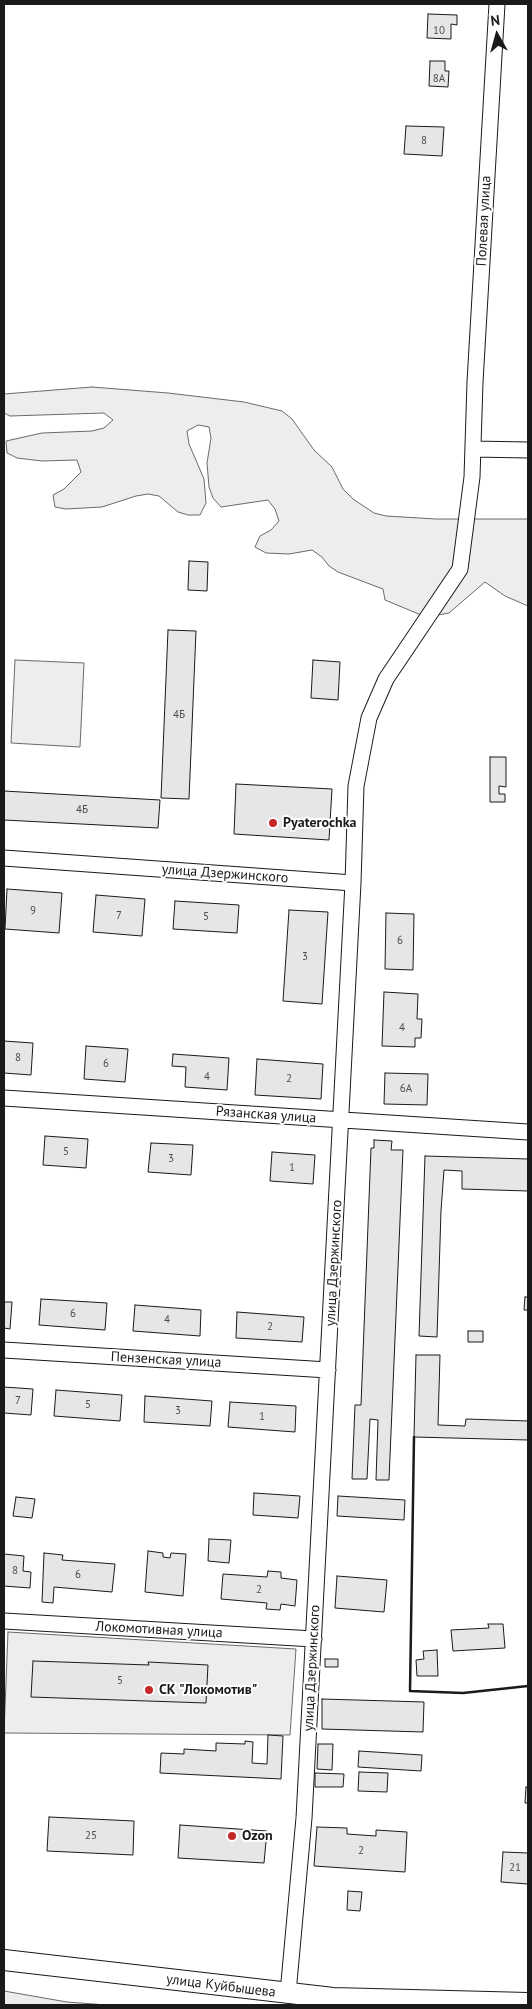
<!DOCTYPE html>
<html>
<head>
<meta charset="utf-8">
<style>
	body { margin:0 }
	#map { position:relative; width:532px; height:2009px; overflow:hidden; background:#fff; font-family:"PT Sans",sans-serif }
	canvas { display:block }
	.frame { position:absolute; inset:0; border:5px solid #1a1a1a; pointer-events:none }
	.north { position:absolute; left:472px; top:10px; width:50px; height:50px; -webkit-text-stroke:4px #fff; paint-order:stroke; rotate:353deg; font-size:14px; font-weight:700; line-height:20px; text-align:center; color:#1a1a1a }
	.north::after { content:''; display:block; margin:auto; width:18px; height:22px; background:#1a1a1a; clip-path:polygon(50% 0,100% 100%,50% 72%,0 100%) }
</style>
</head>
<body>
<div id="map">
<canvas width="532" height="2009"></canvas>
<div class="frame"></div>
<div class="north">N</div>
</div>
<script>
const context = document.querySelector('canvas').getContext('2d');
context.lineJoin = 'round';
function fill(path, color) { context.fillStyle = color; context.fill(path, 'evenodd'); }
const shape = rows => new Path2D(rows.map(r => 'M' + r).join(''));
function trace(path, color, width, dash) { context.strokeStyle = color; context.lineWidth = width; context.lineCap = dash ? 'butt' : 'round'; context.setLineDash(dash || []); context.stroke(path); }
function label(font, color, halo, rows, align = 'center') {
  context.font = font + ' "PT Sans",sans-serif'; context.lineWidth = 4; context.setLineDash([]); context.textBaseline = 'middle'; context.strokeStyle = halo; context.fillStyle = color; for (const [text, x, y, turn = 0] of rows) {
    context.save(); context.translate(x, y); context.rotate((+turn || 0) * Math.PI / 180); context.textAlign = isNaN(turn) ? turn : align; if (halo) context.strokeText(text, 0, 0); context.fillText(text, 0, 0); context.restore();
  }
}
const green = shape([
	[92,387,168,393,244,402,282,411,292,419,314,450,332,467,343,489,353,499,374,513,386,516,436,519,528,519,528,606,505,596,485,582,449,613,426,617,385,600,383,589,338,572,329,566,322,557,312,550,289,554,266,553,255,547,260,536,271,530,279,521,275,509,268,500,221,507,213,498,209,487,207,463,211,438,209,427,198,425,187,431,189,444,204,479,206,503,200,515,188,515,178,512,159,496,148,494,136,496,102,507,66,509,55,507,53,495,64,489,81,472,77,460,42,461,17,458,7,453,6,441,42,433,92,431,104,428,113,420,104,413,10,416,4,413,4,394,92,387],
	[15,660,84,663,80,747,11,743,15,660],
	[8,1632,296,1649,290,1735,4,1733,8,1632],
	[4,1991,67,2002,107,2005,4,2005,4,1991]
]);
const building = shape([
	[428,14,457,15,457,25,451,24,451,39,427,38,428,14],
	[430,61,445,61,445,71,449,71,448,87,429,86,430,61],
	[406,126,444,127,442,156,404,154,406,126],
	[189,561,208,562,207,591,188,590,189,561],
	[168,630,196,631,189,799,161,798,168,630],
	[313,660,340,662,338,700,311,698,313,660],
	[490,757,506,757,506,787,499,786,499,794,505,794,505,802,490,802,490,757],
	[236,784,332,789,329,840,234,834,236,784],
	[4,791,160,800,158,828,4,820,4,791],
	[7,889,62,893,59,933,5,929,7,889],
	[96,895,145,899,142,936,93,932,96,895],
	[175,901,239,905,237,933,173,929,175,901],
	[289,910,328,912,322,1004,283,1001,289,910],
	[386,913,414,914,413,970,385,969,386,913],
	[384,992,418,994,417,1019,422,1019,421,1038,415,1038,415,1047,382,1046,384,992],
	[4,1041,33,1043,31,1075,4,1073,4,1041],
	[86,1046,128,1049,125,1082,84,1079,86,1046],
	[173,1054,229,1058,227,1090,185,1087,186,1067,172,1066,173,1054],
	[257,1059,323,1064,321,1099,255,1095,257,1059],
	[385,1073,428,1074,427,1105,384,1104,385,1073],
	[45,1136,88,1139,86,1168,43,1165,45,1136],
	[374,1140,392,1141,391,1150,403,1150,389,1480,376,1480,378,1420,370,1419,367,1479,352,1479,355,1405,361,1405,371,1148,374,1148,374,1140],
	[151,1143,193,1145,191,1175,148,1172,151,1143],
	[272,1152,315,1155,313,1184,270,1181,272,1152],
	[425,1156,528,1159,528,1191,462,1189,462,1171,444,1170,441,1211,437,1337,419,1336,425,1156],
	[525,1297,528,1297,528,1310,524,1310,525,1297],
	[41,1299,107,1303,105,1330,39,1325,41,1299],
	[4,1302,12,1302,10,1329,4,1328,4,1302],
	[135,1305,201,1310,200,1336,133,1331,135,1305],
	[237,1312,304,1317,302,1342,236,1338,237,1312],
	[468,1331,483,1331,483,1342,468,1342,468,1331],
	[416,1355,440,1355,438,1425,465,1426,466,1419,528,1421,528,1440,414,1437,416,1355],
	[4,1387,33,1389,31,1415,4,1413,4,1387],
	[56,1390,122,1395,120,1421,54,1416,56,1390],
	[145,1396,212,1401,210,1426,144,1422,145,1396],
	[230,1402,296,1406,295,1432,228,1427,230,1402],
	[254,1493,300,1496,298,1518,253,1515,254,1493],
	[338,1496,405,1500,404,1520,337,1516,338,1496],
	[16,1497,35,1499,32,1518,13,1516,16,1497],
	[209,1539,231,1540,229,1563,208,1561,209,1539],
	[148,1551,163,1553,163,1557,170,1558,171,1553,186,1554,183,1596,145,1592,148,1551],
	[44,1553,63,1555,62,1560,115,1564,112,1592,54,1587,53,1603,42,1602,44,1553],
	[4,1554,24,1556,23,1571,31,1572,30,1588,4,1586,4,1554],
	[268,1571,281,1572,281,1578,297,1580,295,1606,281,1604,280,1610,266,1609,267,1603,221,1599,223,1574,267,1577,268,1571],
	[337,1576,387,1580,384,1612,335,1608,337,1576],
	[488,1624,503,1624,505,1648,453,1651,451,1630,489,1628,488,1624],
	[437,1650,438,1676,417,1676,416,1660,424,1659,423,1651,437,1650],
	[325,1659,338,1659,338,1667,325,1667,325,1659],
	[33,1661,149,1665,148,1662,208,1665,206,1703,31,1697,33,1661],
	[322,1699,424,1702,423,1732,322,1729,322,1699],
	[268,1735,283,1736,281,1779,160,1773,161,1753,184,1754,184,1749,216,1751,216,1743,245,1744,245,1741,253,1742,252,1763,267,1764,268,1735],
	[318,1744,333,1744,332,1770,317,1769,318,1744],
	[359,1751,422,1755,421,1771,358,1767,359,1751],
	[359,1772,388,1773,387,1792,358,1791,359,1772],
	[315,1773,344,1774,343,1787,315,1787,315,1773],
	[526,1787,528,1787,528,1803,525,1803,526,1787],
	[49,1817,134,1821,133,1855,47,1851,49,1817],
	[180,1825,267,1831,264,1863,178,1858,180,1825],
	[317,1827,347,1828,347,1834,376,1836,376,1830,407,1832,405,1872,314,1866,317,1827],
	[503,1852,528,1853,528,1884,501,1882,503,1852],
	[348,1891,362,1892,360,1911,347,1910,348,1891]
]);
const street = shape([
	[473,449,528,450],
	[4,858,353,883,304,1818,288,1993],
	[353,883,356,786,369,718,386,679,460,569,472,477,475,382,497,4],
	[4,1098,528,1132],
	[4,1350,328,1370],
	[4,1621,314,1639]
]);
const secondary = shape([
	[4,1960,333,1998,528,2003]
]);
const wall = shape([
	[414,1437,410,1691,463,1693,528,1686]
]);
const markers = [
	[273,823,5,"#c62828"],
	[149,1690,5,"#c62828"],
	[232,1836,5,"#c62828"]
];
const numberNames = [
	["10",439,31],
	["8А",439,79],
	["8",424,141],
	["4Б",179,715],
	["4Б",82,810],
	["9",33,911],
	["7",119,916],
	["5",206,917],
	["6",400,941],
	["3",305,957],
	["4",402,1028],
	["8",18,1058],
	["6",106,1064],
	["4",207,1077],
	["2",289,1079],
	["6А",406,1089],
	["5",66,1152],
	["3",171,1159],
	["1",292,1168],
	["6",73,1314],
	["4",167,1320],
	["2",270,1327],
	["7",18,1401],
	["5",88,1405],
	["3",178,1411],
	["1",262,1417],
	["8",15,1571],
	["6",78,1575],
	["2",259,1590],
	["5",120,1681],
	["25",91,1836],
	["2",361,1851],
	["21",515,1868]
];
const streetNames = [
	["Полевая улица",484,221,-87],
	["улица Дзержинского",225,874,4],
	["Рязанская улица",266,1115,4],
	["улица Дзержинского",334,1263,-87],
	["Пензенская улица",166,1360,3],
	["Локомотивная улица",159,1630,3],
	["улица Дзержинского",312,1668,-87],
	["улица Куйбышева",221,1986,7]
];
const poiNames = [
	["Pyaterochka",283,823],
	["СК \"Локомотив\"",159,1690],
	["Ozon",242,1836]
];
fill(green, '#ededed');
trace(green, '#6a6a6a', 1);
fill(building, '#e6e6e6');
trace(building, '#1a1a1a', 1);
trace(street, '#1a1a1a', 17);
trace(secondary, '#1a1a1a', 22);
trace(street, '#fff', 15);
trace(secondary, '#fff', 20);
trace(wall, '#1a1a1a', 2.5);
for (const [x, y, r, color] of markers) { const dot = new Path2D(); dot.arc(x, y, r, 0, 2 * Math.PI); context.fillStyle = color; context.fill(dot); trace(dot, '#fff', 2); }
label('11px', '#4d4d4d', null, numberNames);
label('14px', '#1a1a1a', '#fff', streetNames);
label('bold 14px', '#1a1a1a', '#fff', poiNames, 'left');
</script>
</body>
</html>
